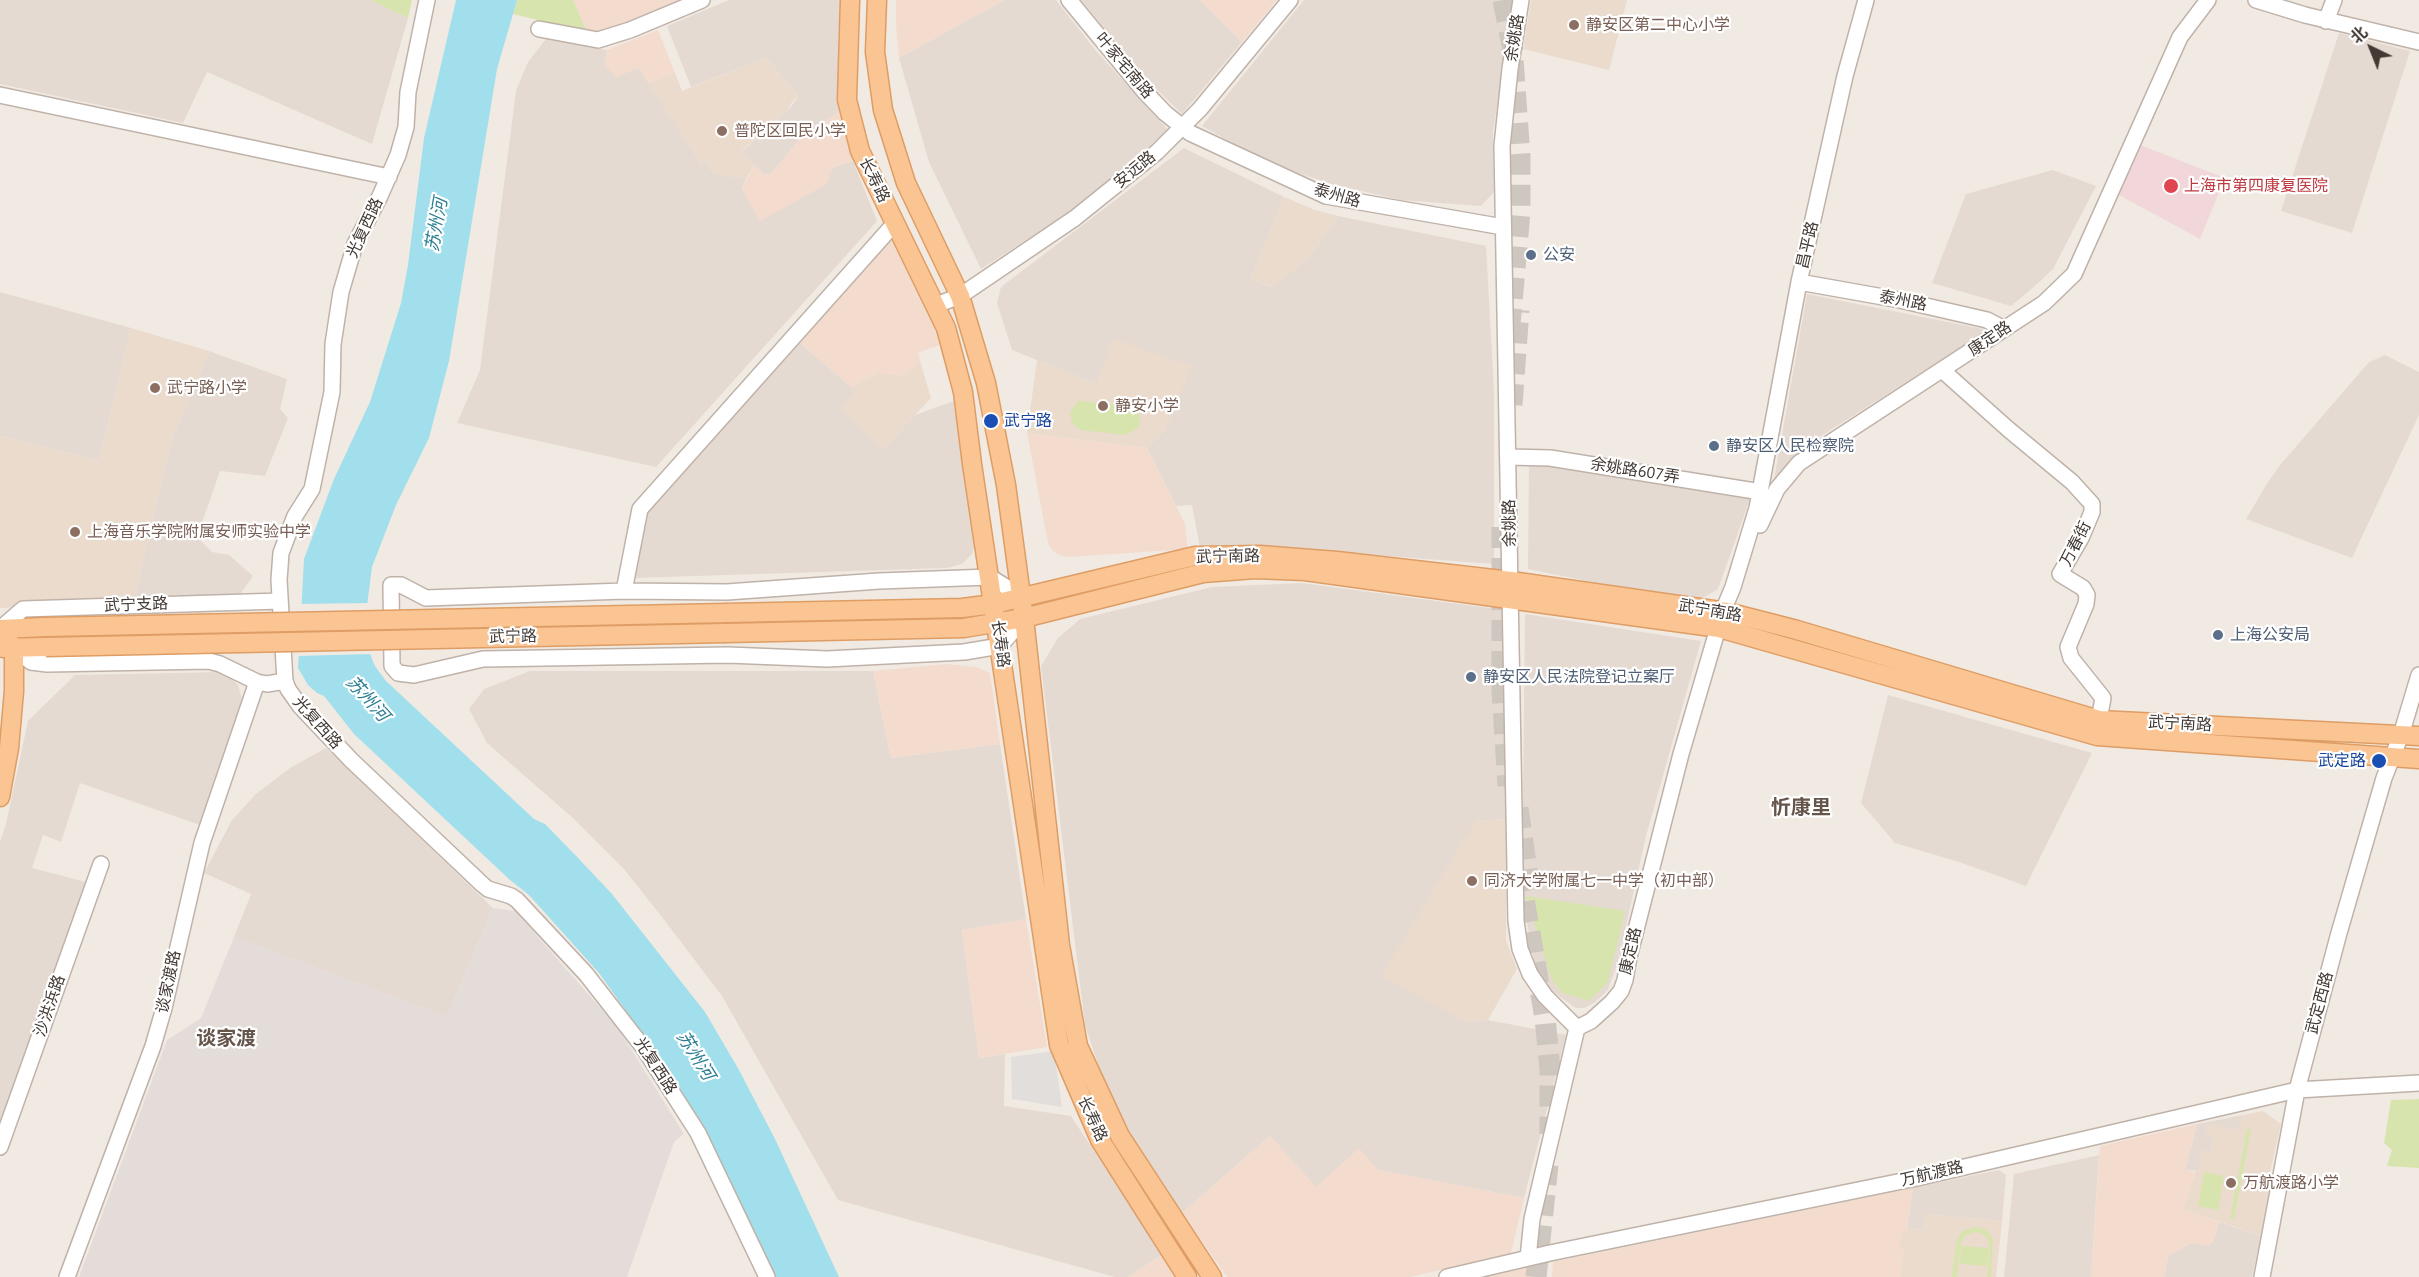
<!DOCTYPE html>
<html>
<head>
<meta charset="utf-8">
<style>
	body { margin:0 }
	#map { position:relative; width:2419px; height:1277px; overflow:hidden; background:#f1eae3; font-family:"PT Sans","Noto Sans SC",sans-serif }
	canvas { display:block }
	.north { position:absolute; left:2341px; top:18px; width:60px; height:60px; -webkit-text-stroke:4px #fff; paint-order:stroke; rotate:317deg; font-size:16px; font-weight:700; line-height:24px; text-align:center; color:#423934 }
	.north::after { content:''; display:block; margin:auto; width:21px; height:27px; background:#423934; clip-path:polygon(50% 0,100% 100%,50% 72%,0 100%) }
</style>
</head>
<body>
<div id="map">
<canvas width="2419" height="1277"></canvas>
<div class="north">北</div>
</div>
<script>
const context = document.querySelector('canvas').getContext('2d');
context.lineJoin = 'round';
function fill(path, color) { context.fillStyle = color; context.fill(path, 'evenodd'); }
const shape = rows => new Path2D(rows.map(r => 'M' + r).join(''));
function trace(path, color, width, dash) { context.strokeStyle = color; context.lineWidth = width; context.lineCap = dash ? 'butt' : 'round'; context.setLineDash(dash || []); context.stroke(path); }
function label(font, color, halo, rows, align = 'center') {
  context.font = font + ' "PT Sans","Noto Sans SC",sans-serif'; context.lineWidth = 4.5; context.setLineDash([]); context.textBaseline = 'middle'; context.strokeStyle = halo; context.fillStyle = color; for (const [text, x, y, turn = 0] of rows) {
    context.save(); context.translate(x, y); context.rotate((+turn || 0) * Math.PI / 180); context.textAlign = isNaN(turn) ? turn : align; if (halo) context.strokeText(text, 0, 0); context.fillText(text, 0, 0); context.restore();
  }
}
const residential = shape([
	[0,0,370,0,408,18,372,144,207,72,183,123,0,84],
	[729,0,841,0,838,38,839,111,811,133,808,129,770,175,763,174,741,152,787,111,799,96,766,58,691,87,667,26],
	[1004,0,1056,0,1097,52,1168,130,1081,205,981,269,929,162,899,58],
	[1081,0,1200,0,1242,42,1182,114,1151,84],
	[1304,0,1514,0,1493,131,1494,192,1481,206,1401,200,1331,184,1268,163,1202,126],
	[2339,33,2410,51,2352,233,2281,211],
	[546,39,607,50,605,66,639,68,701,164,706,161,713,173,746,179,742,189,828,176,832,168,853,161,877,221,656,467,457,423,480,370,516,91,528,62],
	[1184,148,1284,197,1251,279,1272,287,1308,258,1338,216,1486,246,1494,391,1494,564,1264,547,1200,548,1192,505,1176,506,1147,448,1166,429,1096,384,1012,350,997,303,1001,287],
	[2053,170,2096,186,2053,269,2036,285,2011,306,1932,283,1966,194],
	[0,292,131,328,99,461,0,436],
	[1807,294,1988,330,1807,445,1774,480],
	[798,341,851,387,853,394,840,408,883,449,915,415,957,400,977,536,972,554,962,564,947,568,633,578,647,511],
	[209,351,287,379,280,409,288,418,265,476,220,471,197,537,212,552,229,555,253,576,236,600,133,603,171,441],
	[2385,355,2419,372,2419,415,2352,558,2246,519,2268,482,2281,464,2369,362],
	[1529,462,1750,499,1718,589,1701,599,1607,585,1528,569],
	[1302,583,1504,610,1506,819,1475,821,1466,1022,1488,1020,1566,1035,1524,1198,1378,1170,1316,1187,1270,1136,1182,1213,1131,1134,1102,1076,1085,1025,1041,666,1058,638,1080,619,1212,587],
	[1525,614,1701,641,1646,836,1618,962,1608,990,1594,1003,1584,1008,1576,1008,1560,997,1548,987,1535,967,1522,894],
	[530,671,873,671,891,758,1000,744,1026,919,962,930,979,1058,1005,1054,1004,1106,1071,1116,1162,1255,1128,1277,1115,1277,838,1200,722,996,662,917,624,869,574,819,487,743,469,709,484,689],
	[224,672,238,685,243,702,200,825,80,783,61,842,43,835,32,868,89,883,0,1138,0,842,6,824,28,721,75,675],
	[1888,695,2092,753,2026,886,1959,862,1895,843,1861,803],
	[326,748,493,908,447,1017,234,937,251,894,204,873,232,820,256,794,290,768],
	[2243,1115,2238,1131,2230,1129,2215,1136,2210,1153,2201,1150,2202,1162,2199,1171,2185,1170,2197,1124],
	[2099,1155,2091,1277,2004,1277,2014,1174],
	[1999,1170,2006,1175,2002,1221,1926,1214,1924,1230,1907,1228,1913,1188],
	[2219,1222,2261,1236,2252,1277,2164,1277,2168,1256,2191,1243,2213,1242]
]);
const commercial = shape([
	[573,0,690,0,601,33,587,32],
	[896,0,1004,0,899,58,896,25],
	[1200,0,1277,0,1242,42],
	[658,30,675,73,648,83,639,68,616,77,605,66,607,50],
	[839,111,853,161,832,168,827,184,760,221,742,189,754,165,763,174,770,175,808,129,812,132],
	[888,240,896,240,944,343,918,353,920,361,904,376,878,373,851,387,798,341],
	[1027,433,1147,448,1185,524,1188,549,1068,557,1059,555,1052,550,1048,543],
	[946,664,977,667,990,673,1000,744,891,758,873,671],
	[1026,919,1047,1047,979,1058,962,930],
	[2197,1124,2185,1170,2195,1172,2183,1209,2219,1222,2213,1242,2208,1246,2191,1243,2168,1256,2164,1277,2091,1277,2100,1146],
	[1270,1136,1316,1187,1359,1148,1378,1170,1524,1198,1511,1253,1410,1277,1227,1277,1182,1213],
	[1913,1188,1906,1233,1899,1249,1904,1250,1900,1277,1552,1277,1553,1262],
	[1162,1255,1176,1277,1128,1277],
	[1538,1265,1538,1277,1486,1277,1513,1271]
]);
const industrial = shape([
	[493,908,515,911,618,1028,684,1134,674,1142,627,1277,79,1277,167,1040,201,1018,234,937,447,1017]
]);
const education = shape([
	[1531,0,1627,0,1609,70,1523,49],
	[766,58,799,96,792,102,787,111,741,151,754,165,746,179,713,173,706,161,701,164,648,83,675,73,682,91],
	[1284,197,1315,210,1338,216,1308,258,1273,287,1251,279],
	[131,328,209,351,171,441,133,603,0,608,0,436,99,461],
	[1113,339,1192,366,1166,429,1147,448,1027,433,1037,360,1096,384],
	[920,361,931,398,883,449,840,408,852,394,851,387,878,373,904,376],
	[1506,819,1506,941,1517,969,1488,1020,1466,1022,1381,976,1475,821],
	[2263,1111,2281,1124,2270,1172,2272,1173,2261,1236,2183,1209,2196,1170,2199,1171,2202,1163,2198,1161,2201,1150,2210,1152,2214,1136,2205,1133,2208,1123,2238,1131,2243,1115],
	[1926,1214,2002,1221,1996,1277,1900,1277,1904,1250,1899,1249,1902,1233,1906,1233,1907,1228,1924,1230]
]);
const medical = shape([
	[2140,145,2225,178,2200,239,2117,194]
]);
const green = shape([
	[370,0,412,0,408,18],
	[517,0,573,0,587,32,513,14],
	[1082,401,1131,406,1139,415,1140,421,1138,428,1126,435,1080,430,1072,423,1070,413,1077,402],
	[1526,896,1625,911,1608,982,1589,1001,1562,993,1551,978],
	[2419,1099,2419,1168,2387,1166,2392,1150,2384,1143,2391,1100],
	[2247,1129,2251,1129,2234,1219,2230,1218],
	[2204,1172,2224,1176,2218,1210,2198,1206],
	[1974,1227,1986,1230,1993,1239,1991,1277,1987,1277,1990,1247,1988,1240,1983,1234,1975,1232,1966,1235,1961,1241,1957,1277,1952,1277,1956,1242,1962,1232],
	[1961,1246,1989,1248,1987,1266,1960,1264]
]);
const parking = shape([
	[1054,1051,1062,1107,1012,1099,1011,1057]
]);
const water = shape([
	[456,0,517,0,497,69,449,361,429,438,396,505,372,567,365,622,368,649,375,666,386,681,534,819,545,824,579,859,612,894,690,993,705,1012,739,1070,775,1139,839,1277,772,1277,704,1132,676,1081,599,973,529,895,510,880,354,734,324,696,317,693,308,685,298,668,304,559,334,479,370,402,401,303,408,265,424,138]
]);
const pier = shape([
	[369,603,369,637,373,654,296,656,298,604]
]);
const highwayTunnel = shape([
	[1503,0,1512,45,1520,156,1520,212,1510,325],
	[1512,405,1519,310],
	[1502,527,1502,690,1508,786],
	[1518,808,1529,884],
	[1519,871,1545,1018,1550,1069,1550,1134],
	[1536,1277,1548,1165]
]);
const minor = shape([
	[427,0,408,92,406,127,398,155,380,196,355,244,341,292,333,344,332,392,312,489,295,516,281,553,279,580,285,681,288,689,300,706,351,760,483,885,488,889,511,896,517,900,586,974,643,1047,698,1133,767,1277],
	[1069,0,1144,91,1165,113,1190,133,1326,196,1503,227],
	[1521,0,1510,69,1502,146,1516,921,1520,949,1530,974,1545,996,1577,1028],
	[2256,0,2305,15,2419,42],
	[2326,21,2334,0],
	[539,29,598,40,630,30,702,0],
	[0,95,389,177],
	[1799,282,1900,300,1987,320,2004,329],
	[936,305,960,296,1075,218,1157,152,1200,109,1290,0],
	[1942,370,2008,429,2072,482,2092,504,2092,512,2081,538,2060,574,2083,588,2087,595,2086,604,2068,647,2071,658,2103,698,2099,720],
	[1508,457,1550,458,1761,492],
	[1760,525,1777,489,1799,463,2044,303,2074,274,2180,37,2208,0],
	[624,591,640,509,895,223],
	[1022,597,990,577,879,581,727,592,624,591,426,598,401,585,391,585,392,666,398,673,414,675,483,659,728,655,827,659,964,652,1000,646,1024,618],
	[0,629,23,609,280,601],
	[14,648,31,662,47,664,209,661,220,664,257,682,267,684,285,681],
	[1577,1028,1591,1021,1612,1002,1621,991,1625,980,1629,957,1681,754,1723,611,1733,587,1757,508,1799,282,1845,76,1866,0],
	[0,1147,101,864],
	[1528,1258,1532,1219,1577,1028],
	[67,1277,153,1046,164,1008,202,843,257,682],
	[1447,1277,1550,1253,1917,1178,2297,1090,2419,1083],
	[2262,1277,2297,1090,2339,933,2384,778,2401,735,2419,675]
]);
const major = shape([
	[850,0,847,100,860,151,946,328,963,392,972,464,1059,1045,1100,1140,1187,1277],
	[877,0,875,52,883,110,906,183,960,296,986,383,1006,485,1024,618,1060,945,1078,1046,1120,1136,1212,1277],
	[727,613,962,608,994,604,1195,556,1260,555,1337,561,1511,581,1727,612,1797,630,2099,720,2419,736],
	[0,629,45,627],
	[726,633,964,628,1024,618,1203,573,1255,569,1305,571,1719,628,2097,736,2419,759],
	[3,648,46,647],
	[0,797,9,748,14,691,14,648,0,629]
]);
const majorBridge = shape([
	[45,627,727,613],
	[46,647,726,633]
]);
const markers = [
	[1574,25,6,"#8d6e63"],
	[722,131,6,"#8d6e63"],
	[2171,186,8,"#e0444e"],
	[1531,255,6,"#5c6f8a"],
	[155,388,6,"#8d6e63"],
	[1103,406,6,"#8d6e63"],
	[991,421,8,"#1a4fb4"],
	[1714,446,6,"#5c6f8a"],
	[75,532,6,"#8d6e63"],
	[2218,635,6,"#5c6f8a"],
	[1471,677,6,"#5c6f8a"],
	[2379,761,8,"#1a4fb4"],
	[1472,881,6,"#8d6e63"],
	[2231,1183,6,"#8d6e63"]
];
const educationNames = [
	["静安区第二中心小学",1586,25],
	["普陀区回民小学",734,131],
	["武宁路小学",167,388],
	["静安小学",1115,406],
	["上海音乐学院附属安师实验中学",87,532],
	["同济大学附属七一中学（初中部）",1484,881],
	["万航渡路小学",2243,1183]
];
const streetNames = [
	["余姚路",1515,38,-81],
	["叶家宅南路",1124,66,50],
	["安远路",1135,170,-39],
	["长寿路",874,180,64],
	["泰州路",1337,196,16],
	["光复西路",365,228,-65],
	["昌平路",1808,245,-77],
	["泰州路",1903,301,11],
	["康定路",1990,339,-34],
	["余姚路607弄",1635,471,9],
	["余姚路",1510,523,-91],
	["万春街",2076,544,-63],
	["武宁南路",1228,557,-1],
	["武宁支路",136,605,-2],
	["武宁南路",1710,611,10],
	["武宁路",513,637,-1],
	["长寿路",1000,644,82],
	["光复西路",317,723,48],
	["武宁南路",2180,724,3],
	["康定路",1631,951,-77],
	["谈家渡路",169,982,-78],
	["武定西路",2320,1003,-75],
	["沙洪浜路",50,1006,-71],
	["光复西路",655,1066,57],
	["长寿路",1092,1119,65],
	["万航渡路",1932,1174,-13]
];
const healthNames = [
	["上海市第四康复医院",2184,186]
];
const serviceNames = [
	["公安",1543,255],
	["静安区人民检察院",1726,446],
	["上海公安局",2230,635],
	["静安区人民法院登记立案厅",1483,677]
];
const transitNames = [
	["武宁路",1004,421],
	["武定路",2366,761,"right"]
];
const waterNames = [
	["苏州河",437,225,-80],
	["苏州河",367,699,48],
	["苏州河",695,1056,58]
];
const quarterNames = [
	["忻康里",1801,808],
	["谈家渡",226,1039]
];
fill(residential, '#e5dad2');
fill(commercial, '#f3dbce');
fill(industrial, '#e3dcd8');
fill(education, '#eadbcd');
fill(medical, '#f1d7d9');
fill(green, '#d8e4ad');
fill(parking, '#e1dedc');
fill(water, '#a1dfec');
fill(pier, '#f1eae3');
trace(highwayTunnel, '#cec7c0', 21, [21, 10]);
trace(minor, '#bfb2a9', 18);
trace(major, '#de9d64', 21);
trace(minor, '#fff', 15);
trace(major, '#fac593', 18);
trace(majorBridge, '#de9d64', 21, []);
trace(majorBridge, '#fac593', 18);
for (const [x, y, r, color] of markers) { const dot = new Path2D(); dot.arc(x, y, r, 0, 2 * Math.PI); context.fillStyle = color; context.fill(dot); trace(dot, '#fff', 2); }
label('16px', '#785e54', '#fff', educationNames, 'left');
label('16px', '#423934', '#fff', streetNames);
label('16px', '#be3a42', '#fff', healthNames, 'left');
label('16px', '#4e5e75', '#fff', serviceNames, 'left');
label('16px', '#164399', '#fff', transitNames, 'left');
label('italic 18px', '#2d7f92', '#fff', waterNames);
label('bold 20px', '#65554b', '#fff', quarterNames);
</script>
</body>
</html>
